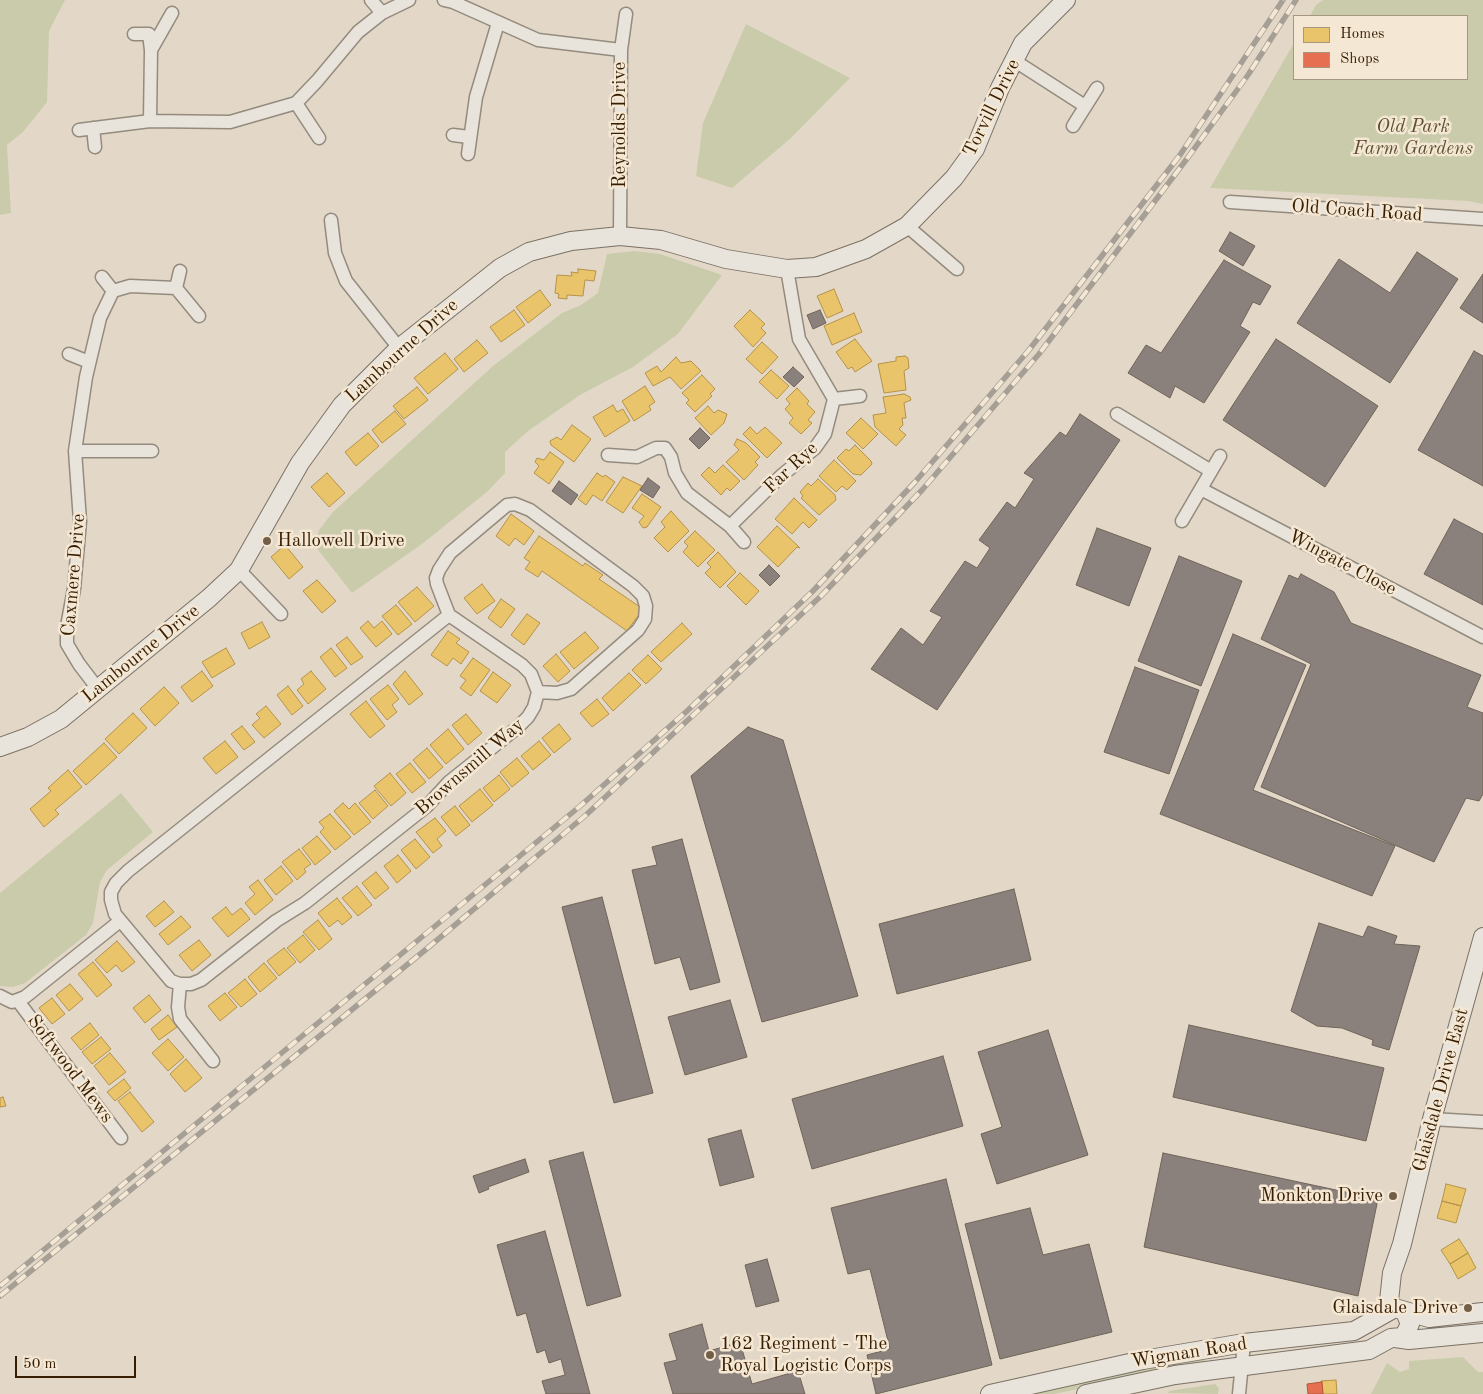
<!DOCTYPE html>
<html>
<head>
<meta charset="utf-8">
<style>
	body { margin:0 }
	#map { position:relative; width:1483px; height:1394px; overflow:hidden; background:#e3d8c7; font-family:"Old Standard TT",serif }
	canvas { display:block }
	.legend { position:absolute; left:1293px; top:15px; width:175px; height:65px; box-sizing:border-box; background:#f4e7d3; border:1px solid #a89780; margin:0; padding:6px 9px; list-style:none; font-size:15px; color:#371e03 }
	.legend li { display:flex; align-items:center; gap:10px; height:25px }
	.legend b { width:25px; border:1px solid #a89780 }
	.scale { position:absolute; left:15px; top:1356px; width:121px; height:22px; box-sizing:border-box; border:2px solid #371e03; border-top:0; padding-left:6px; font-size:15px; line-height:18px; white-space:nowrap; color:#371e03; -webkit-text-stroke:4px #f4e7d3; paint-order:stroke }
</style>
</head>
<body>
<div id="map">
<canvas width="1483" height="1394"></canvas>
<ul class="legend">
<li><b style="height:14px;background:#e9c46a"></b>Homes</li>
<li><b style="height:14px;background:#e76f51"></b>Shops</li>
</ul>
<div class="scale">50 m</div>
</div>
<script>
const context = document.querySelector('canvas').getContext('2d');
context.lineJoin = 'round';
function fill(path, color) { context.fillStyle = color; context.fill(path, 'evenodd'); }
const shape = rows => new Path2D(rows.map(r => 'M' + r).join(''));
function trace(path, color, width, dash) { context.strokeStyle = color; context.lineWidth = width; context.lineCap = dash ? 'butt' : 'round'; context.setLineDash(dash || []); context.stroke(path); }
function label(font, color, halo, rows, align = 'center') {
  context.font = font + ' "Old Standard TT",serif'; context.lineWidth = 5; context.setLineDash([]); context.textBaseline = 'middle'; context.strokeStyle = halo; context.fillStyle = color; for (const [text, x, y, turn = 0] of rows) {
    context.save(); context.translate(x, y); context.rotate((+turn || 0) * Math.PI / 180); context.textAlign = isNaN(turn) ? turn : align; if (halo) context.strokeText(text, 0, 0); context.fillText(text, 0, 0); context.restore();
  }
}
const green = shape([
	[0,0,65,0,49,31,47,102,23,132,7,145,11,213,0,215],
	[1323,0,1483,0,1483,204,1468,201,1210,188,1294,43,1294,79,1467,79,1467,16,1310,16,1316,5],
	[746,24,850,78,791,138,732,188,696,176,703,123],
	[634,251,660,254,722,275,678,334,633,367,580,395,528,431,505,452,505,473,488,491,422,544,352,593,315,546,319,530,333,512,493,366,562,313,581,305,598,293,607,254],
	[121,793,153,832,107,870,100,882,93,923,86,935,25,983,13,987,0,986,0,893],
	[1204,1356,1205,1363,1054,1394,1030,1394],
	[1463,1357,1478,1372,1483,1372,1483,1394,1371,1394,1387,1363,1400,1372,1409,1369,1409,1361],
	[1215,1384,1219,1388,1218,1394,1168,1393,1169,1391]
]);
const homes = shape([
	[578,269,596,271,594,281,585,280,583,296,567,295,567,299,558,298,559,294,555,293,557,275,572,276,571,272,578,273,578,269],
	[834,289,843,311,827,318,817,296,834,289],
	[540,290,551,305,528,323,516,307,540,290],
	[514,310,525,325,501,342,490,327,514,310],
	[750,310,765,324,761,328,766,333,753,347,734,326,750,310],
	[854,313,862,332,832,345,824,326,854,313],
	[855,339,872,361,855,372,852,367,848,369,836,352,855,339],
	[477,340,488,353,464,372,454,359,477,340],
	[762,342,778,357,762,374,746,359,762,342],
	[445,353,458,369,428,394,414,378,445,353],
	[905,356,908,358,909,368,904,371,906,390,884,393,878,364,896,361,896,357,905,356],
	[676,357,681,363,691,361,701,371,681,389,670,377,653,386,645,373,657,366,661,372,676,357],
	[771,370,789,386,777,399,759,382,771,370],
	[702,375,715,389,710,394,712,396,695,412,686,403,689,400,682,393,702,375],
	[645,386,655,402,649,406,651,410,634,421,622,401,645,386],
	[417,387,428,400,404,419,393,406,417,387],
	[797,388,809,401,807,404,815,412,808,420,812,423,801,434,789,423,793,418,785,409,790,404,786,399,797,388],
	[904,394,910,397,911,400,904,403,906,418,902,418,903,425,899,429,906,435,896,446,875,427,873,415,886,413,883,397,904,394],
	[613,405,617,412,623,409,630,421,605,437,593,417,613,405],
	[708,406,714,413,718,410,727,414,724,423,711,435,695,418,708,406],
	[395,411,406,424,382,443,372,430,395,411],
	[861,418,878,434,863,449,846,433,861,418],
	[572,425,591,439,574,462,551,445,550,441,557,437,561,440,572,425],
	[750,427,757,434,765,427,782,443,767,458,743,434,750,427],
	[368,433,379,446,356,466,345,452,368,433],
	[737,439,746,443,760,457,755,462,758,465,744,480,726,462,739,450,734,445,737,439],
	[855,445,871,461,872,464,861,475,853,474,837,458,846,449,849,451,855,445],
	[550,452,564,462,549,484,534,473,539,466,535,462,537,458,544,460,550,452],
	[834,460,856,481,847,490,842,486,836,492,819,476,834,460],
	[723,465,740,481,730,491,727,488,721,495,701,475,709,467,715,473,723,465],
	[327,473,345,493,329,507,311,487,327,473],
	[597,473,603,477,605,475,615,482,602,501,593,495,586,505,578,499,597,473],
	[623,477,642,486,623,513,606,502,623,477],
	[818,479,835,495,836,500,819,515,801,498,803,496,800,492,808,483,811,486,818,479],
	[642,494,661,507,647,527,643,528,639,522,644,516,632,508,642,494],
	[794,498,817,520,809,528,803,522,792,534,775,519,794,498],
	[671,511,689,531,668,552,654,538,665,527,661,522,671,511],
	[511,514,534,531,524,545,515,538,509,546,496,536,511,514],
	[777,526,800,548,797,547,778,567,757,547,777,526],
	[695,531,715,550,698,567,683,552,688,546,684,542,695,531],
	[539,536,583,566,585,563,603,575,599,579,643,609,627,631,542,571,538,577,525,569,530,562,524,558,539,536],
	[285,545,303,567,289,579,271,557,285,545],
	[718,552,736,572,720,588,705,573,711,567,707,563,718,552],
	[740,573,759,591,746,605,727,586,740,573],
	[317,580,336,601,322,613,303,591,317,580],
	[482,584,495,601,477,614,464,598,482,584],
	[417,587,434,606,415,622,398,602,417,587],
	[501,599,515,609,501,628,488,618,501,599],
	[396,605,412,624,398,635,382,616,396,605],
	[527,614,540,623,524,645,511,635,527,614],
	[368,621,374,628,382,621,392,634,376,647,360,628,368,621],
	[262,622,270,637,249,649,241,633,262,622],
	[682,623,692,634,661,662,651,652,682,623],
	[448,631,460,639,456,643,469,652,461,664,453,658,447,666,431,655,448,631],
	[585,632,599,648,574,669,560,652,585,632],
	[347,637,363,657,351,665,336,645,347,637],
	[226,648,235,664,212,678,202,662,226,648],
	[331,648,347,668,335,677,320,657,331,648],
	[556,654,570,671,558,682,543,666,556,654],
	[648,655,662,669,646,684,632,670,648,655],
	[473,658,490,670,471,696,460,688,466,680,460,676,473,658],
	[202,671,213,686,192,702,181,687,202,671],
	[311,671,326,689,308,704,297,690,304,684,301,679,311,671],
	[405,671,423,694,409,705,393,684,405,671],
	[493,672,511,685,497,703,480,691,493,672],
	[629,673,641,685,613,711,602,698,629,673],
	[388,685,399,699,392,705,397,712,387,720,370,699,388,685],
	[288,686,303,706,292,715,277,695,288,686],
	[164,687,179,703,155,726,140,709,164,687],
	[597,699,609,714,592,727,580,713,597,699],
	[366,701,385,726,370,738,350,714,366,701],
	[266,706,281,724,264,738,252,725,260,718,256,714,266,706],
	[133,713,147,728,119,754,105,739,133,713],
	[466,714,482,733,468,745,452,725,466,714],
	[559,724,571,739,554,753,542,738,559,724],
	[242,726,255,742,244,750,231,734,242,726],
	[448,729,464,749,446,764,430,745,448,729],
	[225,741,238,757,216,774,203,758,225,741],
	[539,741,551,755,533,770,521,756,539,741],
	[104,743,117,757,86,785,73,771,104,743],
	[427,748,443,767,429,779,413,760,427,748],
	[517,758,529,773,512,787,500,772,517,758],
	[410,763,426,782,412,793,396,774,410,763],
	[68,770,82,787,55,810,59,814,44,827,30,809,51,791,48,788,68,770],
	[390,773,406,793,391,806,374,786,390,773],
	[499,775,510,789,494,802,483,788,499,775],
	[480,789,493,805,472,822,459,806,480,789],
	[375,790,388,806,373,819,359,803,375,790],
	[343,803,349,809,355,803,371,822,354,835,334,811,343,803],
	[455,806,470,825,456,836,441,817,455,806],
	[330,814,351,837,335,850,320,832,324,828,319,822,330,814],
	[435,818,446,831,437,839,442,846,433,853,416,832,435,818],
	[317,836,331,852,315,865,302,848,317,836],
	[415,839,430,857,416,869,401,850,415,839],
	[299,849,311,864,304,869,306,872,297,880,282,862,299,849],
	[398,855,411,871,397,883,384,866,398,855],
	[281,866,293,881,276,895,264,880,281,866],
	[376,872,389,888,375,899,362,883,376,872],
	[258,880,273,900,255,915,245,903,255,894,249,887,258,880],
	[357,886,372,905,358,916,342,898,357,886],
	[337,898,352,917,342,925,338,920,329,927,318,913,337,898],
	[164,901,174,912,155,927,146,916,164,901],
	[226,907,232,915,241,908,250,919,228,937,212,918,226,907],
	[181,916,191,927,168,945,159,934,181,916],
	[318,920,332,939,319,950,303,932,318,920],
	[303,935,315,950,300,963,287,948,303,935],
	[199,940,211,955,192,971,179,955,199,940],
	[117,941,135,962,122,972,116,965,107,973,95,960,117,941],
	[284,948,296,962,279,976,267,961,284,948],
	[93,962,112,985,97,997,78,974,93,962],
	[264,963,277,978,260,992,248,977,264,963],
	[245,979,257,994,241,1007,228,993,245,979],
	[70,984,83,999,69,1011,56,995,70,984],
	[225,993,237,1007,220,1021,208,1006,225,993],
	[149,995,161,1010,145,1023,133,1008,149,995],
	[52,998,65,1014,52,1024,39,1008,52,998],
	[168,1015,177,1027,159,1040,151,1029,168,1015],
	[90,1023,99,1035,81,1050,71,1038,90,1023],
	[101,1037,111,1049,92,1064,82,1052,101,1037],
	[168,1039,184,1057,168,1071,152,1053,168,1039],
	[110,1053,126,1072,109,1085,94,1066,110,1053],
	[186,1059,202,1078,185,1092,170,1074,186,1059],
	[124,1079,131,1088,115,1101,107,1092,124,1079],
	[130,1092,154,1122,142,1132,118,1101,130,1092],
	[3,1097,6,1106,0,1107,0,1098,3,1097],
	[1446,1184,1466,1189,1461,1206,1442,1201,1446,1184],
	[1442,1201,1461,1206,1456,1223,1437,1218,1442,1201],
	[1459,1239,1468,1253,1450,1264,1441,1250,1459,1239],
	[1468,1253,1476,1268,1458,1279,1450,1264,1468,1253],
	[1336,1380,1337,1394,1323,1394,1321,1381,1336,1380]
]);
const shops = shape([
	[1322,1382,1323,1394,1308,1394,1307,1384,1322,1382]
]);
const industry = shape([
	[1230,232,1255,246,1243,266,1219,251,1230,232],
	[1417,252,1458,279,1390,383,1297,323,1339,259,1390,293,1417,252],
	[1224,260,1271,286,1260,305,1253,302,1240,326,1250,332,1204,403,1175,386,1170,398,1128,373,1146,345,1161,353,1224,260],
	[1483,274,1483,323,1460,308,1483,274],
	[820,310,826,323,813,329,807,315,820,310],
	[1276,339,1378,406,1325,487,1223,420,1276,339],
	[1474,351,1483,356,1483,486,1418,450,1474,351],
	[793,367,804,377,794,387,783,377,793,367],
	[1080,414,1120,440,937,710,871,669,901,628,923,645,942,617,930,611,965,561,977,568,990,548,979,540,1007,502,1015,508,1034,479,1024,473,1060,432,1066,436,1080,414],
	[700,428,710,438,699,449,689,439,700,428],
	[648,478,660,487,653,498,640,490,648,478],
	[559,481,578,495,571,505,552,491,559,481],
	[1454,519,1483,534,1483,605,1424,574,1454,519],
	[1097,528,1151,548,1129,606,1076,585,1097,528],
	[1179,556,1242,581,1201,686,1138,661,1179,556],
	[769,565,780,576,770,586,759,575,769,565],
	[1301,574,1334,592,1351,623,1481,675,1467,707,1483,713,1483,794,1479,801,1466,798,1434,862,1261,787,1311,664,1261,639,1289,575,1298,579,1301,574],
	[1233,634,1306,665,1253,790,1395,846,1372,896,1160,814,1233,634],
	[1135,667,1199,690,1169,774,1104,752,1135,667],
	[748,727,783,740,858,996,762,1022,691,776,748,727],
	[682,839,720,982,690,990,680,957,655,964,632,870,657,865,652,847,682,839],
	[1014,889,1031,960,897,994,879,924,1014,889],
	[602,897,653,1093,614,1103,562,907,602,897],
	[1319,923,1363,937,1368,926,1397,936,1394,944,1420,946,1389,1050,1372,1045,1373,1040,1342,1028,1317,1026,1291,1011,1319,923],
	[730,1000,747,1057,685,1075,668,1017,730,1000],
	[1189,1025,1384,1068,1366,1141,1173,1097,1189,1025],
	[1048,1030,1088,1155,997,1184,981,1134,1002,1127,978,1052,1048,1030],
	[943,1056,963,1126,812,1169,792,1099,943,1056],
	[741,1130,754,1177,720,1186,708,1139,741,1130],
	[583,1152,621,1296,587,1306,549,1161,583,1152],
	[1163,1153,1378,1199,1358,1296,1144,1247,1163,1153],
	[525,1159,529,1172,488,1187,489,1189,479,1193,473,1176,525,1159],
	[946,1179,992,1365,876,1394,867,1355,890,1349,870,1269,848,1274,831,1208,946,1179],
	[1030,1208,1043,1255,1089,1244,1112,1332,1000,1359,965,1224,1030,1208],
	[545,1231,590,1394,546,1394,542,1381,565,1375,561,1359,549,1363,545,1350,537,1353,526,1313,517,1316,497,1245,545,1231],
	[767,1259,779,1301,756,1307,745,1265,767,1259],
	[702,1324,709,1351,740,1342,752,1384,798,1371,805,1394,673,1394,664,1363,677,1360,669,1334,702,1324]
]);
const street = shape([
	[371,0,382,13],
	[444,0,453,2,538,40,621,50],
	[134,34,149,34,151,50],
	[1015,61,1085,106],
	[296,103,319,138],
	[150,121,151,50,172,13],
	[1073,126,1097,88],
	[93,128,95,147],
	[79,130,150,121,230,122,296,103,317,81,358,32,382,13,409,0],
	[453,135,469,137],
	[468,154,476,97,498,23],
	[1230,202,1483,219],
	[331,220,335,253,346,281,399,348],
	[907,226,957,269],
	[620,236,621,50,626,14],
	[180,271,176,288,199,316],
	[102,277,113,291],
	[69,354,89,362],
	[834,399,860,396],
	[1117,414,1211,471],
	[75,451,152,451],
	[608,455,637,457,656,448,665,448,671,457,675,473,687,493,730,526,781,476,815,448,825,434,834,399,799,339,787,269],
	[1201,489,1483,637],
	[1182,521,1220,456],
	[730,526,744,542],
	[239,570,281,614],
	[449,615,522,665,531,674,538,692,534,707,528,717,518,727,449,782,427,806,305,903,276,921,201,980,191,984,180,984,171,981,115,914,111,900,111,892,116,883,128,871,449,615],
	[449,615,437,584,436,578,439,570,450,553,507,505,515,504,530,510,633,586,643,596,646,606,645,619,638,630,571,689,557,693,538,692],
	[98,689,79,664,67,644,67,626,74,589,80,521,75,451,86,377,100,318,113,291,130,286,176,288],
	[180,984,178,1007,180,1019,213,1061],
	[0,996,12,1002,25,997,120,921],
	[18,1001,121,1138],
	[1432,1119,1483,1122],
	[1239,1394,1244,1343]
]);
const secondary = shape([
	[0,747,28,737,61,719,209,598,239,570,300,463,342,405,399,348,500,268,529,252,571,241,620,236,661,240,726,259,787,269,816,267,866,249,907,226,954,178,975,149,1000,88,1023,43,1066,0],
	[1388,1310,1392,1273,1402,1244,1432,1119,1483,937],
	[1395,1338,1409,1340,1483,1333],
	[990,1394,1143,1360,1244,1343,1354,1331,1395,1308,1429,1318,1483,1312],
	[1086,1394,1175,1375,1369,1350,1391,1338,1401,1337,1405,1334,1410,1324,1405,1312]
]);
const rail = shape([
	[0,1286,579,807,687,711,813,591,915,482,1029,350,1180,155,1283,0],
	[0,1296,424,951,586,815,821,596,923,489,1039,354,1186,160,1248,75,1296,0]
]);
const markers = [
	[267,541,5,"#735f48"],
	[1393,1196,5,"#735f48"],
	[1468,1308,5,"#735f48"],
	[710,1355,5,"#735f48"]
];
const streetNames = [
	["Torvill Drive",992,108,-64],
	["Reynolds Drive",620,125,-90],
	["Old Coach Road",1357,211,4],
	["Lambourne Drive",402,351,-42],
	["Far Rye",791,468,-43],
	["Wingate Close",1342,563,28],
	["Caxmere Drive",74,575,-85],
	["Lambourne Drive",141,654,-39],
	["Brownsmill Way",470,767,-41],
	["Softwood Mews",70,1069,53],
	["Glaisdale Drive East",1441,1090,-75],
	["Wigman Road",1189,1353,-9]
];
const parkNames = [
	["Old Park",1413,127],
	["Farm Gardens",1413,149]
];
const poiNames = [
	["Hallowell Drive",277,541],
	["Monkton Drive",1383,1196,"right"],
	["Glaisdale Drive",1458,1308,"right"],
	["162 Regiment - The",720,1344],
	["Royal Logistic Corps",720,1366]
];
fill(green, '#c9cbab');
fill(homes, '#e9c46a');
trace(homes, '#b4924b', 1);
fill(shops, '#e76f51');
trace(shops, '#b2573a', 1);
fill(industry, '#8a817c');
trace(industry, '#716358', 1);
trace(street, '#948b7e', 15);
trace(secondary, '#7b7165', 20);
trace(street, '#e8e3db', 12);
trace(secondary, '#e8e3db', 18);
trace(rail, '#a69f96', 5.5);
trace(rail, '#f4e7d3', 4, [11]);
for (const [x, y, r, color] of markers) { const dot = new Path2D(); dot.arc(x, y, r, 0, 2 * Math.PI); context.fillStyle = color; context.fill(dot); trace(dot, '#f4e7d3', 2); }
label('19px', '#371e03', '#f4e7d3', streetNames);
label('italic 19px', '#5c4f2e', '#f4e7d3', parkNames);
label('19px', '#371e03', '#f4e7d3', poiNames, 'left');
</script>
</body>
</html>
